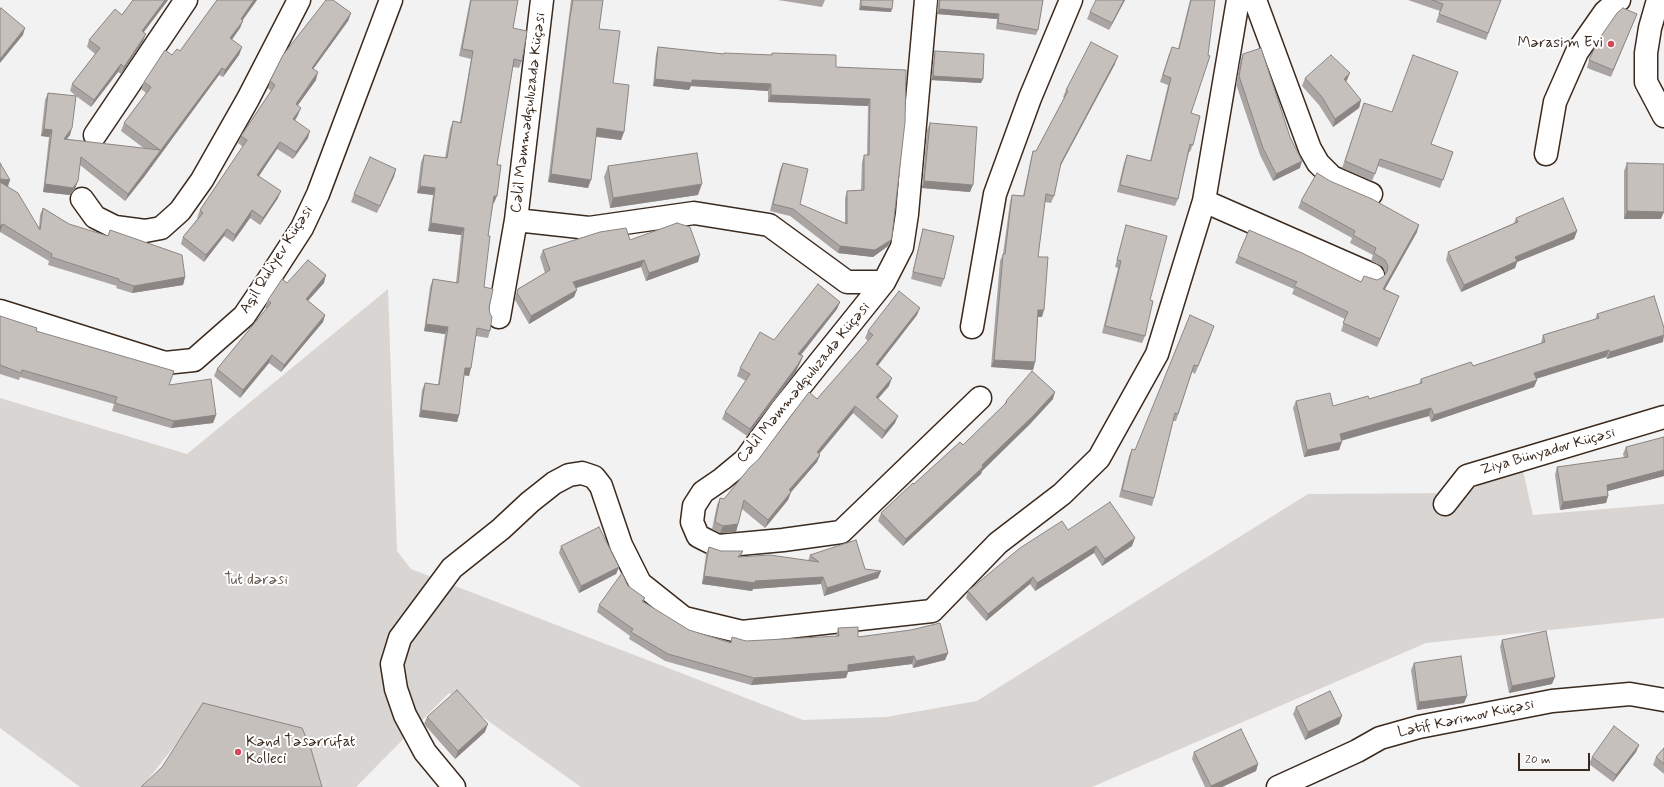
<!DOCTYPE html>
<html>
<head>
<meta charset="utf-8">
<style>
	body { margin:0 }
	#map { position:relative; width:1664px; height:787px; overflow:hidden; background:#f3f2f2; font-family:Mynerve,sans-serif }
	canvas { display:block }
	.scale { position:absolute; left:1518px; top:753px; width:72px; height:18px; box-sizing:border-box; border:2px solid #3b2a1e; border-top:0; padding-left:5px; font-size:12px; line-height:14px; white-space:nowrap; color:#3b2a1e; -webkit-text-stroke:3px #fff; paint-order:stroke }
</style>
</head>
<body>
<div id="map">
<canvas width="1664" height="787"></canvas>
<div class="scale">20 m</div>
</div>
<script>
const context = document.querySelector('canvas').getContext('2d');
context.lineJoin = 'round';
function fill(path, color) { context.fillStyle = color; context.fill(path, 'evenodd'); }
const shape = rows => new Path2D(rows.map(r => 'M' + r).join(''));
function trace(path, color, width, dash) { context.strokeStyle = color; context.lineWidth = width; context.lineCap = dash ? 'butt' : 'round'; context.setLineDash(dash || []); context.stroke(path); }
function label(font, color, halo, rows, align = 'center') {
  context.font = font + ' Mynerve,sans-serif'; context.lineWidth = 4; context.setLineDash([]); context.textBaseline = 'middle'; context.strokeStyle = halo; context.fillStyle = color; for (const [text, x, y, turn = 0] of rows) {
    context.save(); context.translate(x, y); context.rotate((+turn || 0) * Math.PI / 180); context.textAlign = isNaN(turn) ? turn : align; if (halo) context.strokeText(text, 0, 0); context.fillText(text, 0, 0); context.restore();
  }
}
const green = shape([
	[388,289,397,551,411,569,803,720,886,717,977,701,1308,494,1462,493,1522,466,1533,515,1664,504,1664,618,1426,643,1092,787,581,787,449,693,356,787,312,787,198,716,142,787,80,787,0,728,0,398,187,454]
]);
const minor = shape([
	[542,0,516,220,589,228,694,213,769,225,847,282,884,282],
	[926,0,907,214,902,247,884,282,782,409,745,460,722,479,703,492,694,506,692,522,698,536,718,546,783,540,841,532,980,398],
	[1255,0,1310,149,1318,163,1332,177,1371,194],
	[1658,0,1650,28,1646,53,1646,82,1664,116],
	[95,135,186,0],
	[1546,154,1555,102,1577,52,1605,12,1619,0],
	[82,199,95,217,115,227,145,231,161,228,180,211,202,180,248,99,299,0],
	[1204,201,1373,275],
	[0,311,165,363,194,360,244,316,267,282,302,228,318,194,391,0],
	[499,317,516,220],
	[972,327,995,194,1030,98,1071,0],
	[1445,504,1467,476,1664,417],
	[454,787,425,752,405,715,396,689,392,664,400,638,452,568,501,529,530,502,554,483,569,475,582,473,594,477,601,486,621,545,640,583,684,618,742,632,932,611,998,543,1062,494,1099,458,1157,354,1204,201,1238,0],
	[1278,787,1357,751,1380,738,1419,727,1552,701,1630,694,1664,700]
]);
const wall = shape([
	[133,0,168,0,144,32,143,41,121,74,118,72,91,107,76,96,70,135,67,139,145,149,121,131,124,123,146,93,141,89,144,82,172,55,180,51,217,0,257,0,243,20,240,28,232,40,242,47,239,55,223,77,219,75,144,177,125,201,80,165,75,189,70,195,43,192,49,137,41,136,45,100,48,93,76,96,70,91,72,84,95,54,87,47,89,40,122,15],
	[470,0,518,0,513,28,522,61,519,68,513,67,497,165,494,203,493,203,488,236,484,287,489,308,490,331,488,338,476,336,469,376,464,375,459,415,457,422,419,417,422,390,425,383,438,385,445,334,424,331,430,287,433,279,456,283,461,235,428,231,433,195,417,193,421,162,424,155,445,158,450,129,453,121,460,122,471,59,459,56],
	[571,0,603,0,599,29,613,83,624,132,621,140,596,137,588,188,548,182,568,24],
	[778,0,825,0,822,7],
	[860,0,893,0,891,12,859,10],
	[938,0,1043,0,1038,30,1036,35,996,29,997,19,937,14],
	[1125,0,1109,30,1087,19,1090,12],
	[1190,0,1215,0,1191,113,1193,145,1190,152,1189,152,1178,199,1175,206,1117,192,1124,163,1127,155,1150,161,1168,85,1160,82,1169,54,1178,49],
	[1408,0,1501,0,1486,40,1436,22,1440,11],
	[351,13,348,21,313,69,316,80,297,106,298,115,295,120,308,138,293,159,277,149,259,176,278,198,260,225,250,218,233,242,224,236,204,262,181,244,183,237,198,218,197,218,200,210,243,147,238,143,241,136,271,91,268,88,270,81],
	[1637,14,1611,77,1587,68,1589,60],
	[658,47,724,54,771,55,772,53,836,67,906,70,890,243,888,246,873,257,838,253,790,216,770,211,780,170,783,163,800,204,845,223,845,198,847,191,861,190,862,162,864,155,867,155,868,106,768,102,768,91,691,86,689,90,653,86,656,54],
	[935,51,981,83,931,80,934,55],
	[1243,54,1300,168,1273,181,1260,155,1236,84,1240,62],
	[1115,64,1060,167,1054,196,1051,203,1045,202,1038,257,1042,317,1038,317,1035,362,1033,370,991,367,1000,261,1003,254,1010,202,1012,195,1023,196,1031,158,1033,151,1036,151,1064,98,1063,97,1066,90],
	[1305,78,1347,80,1346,82,1361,100,1359,108,1333,127,1319,105,1302,86],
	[1364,103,1431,144,1453,152,1440,188,1378,166,1372,181,1342,168],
	[930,123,970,192,922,188,927,130],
	[0,163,10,180,8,187,39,227,40,215,43,208,69,224,185,277,183,285,132,293,116,288,117,286,48,265,49,261,0,232],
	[1627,163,1661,219,1624,219,1624,171],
	[608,166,698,195,610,208,604,177],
	[396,169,377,213,351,202,354,194],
	[1330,181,1417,232,1385,289,1399,296,1377,347,1341,331,1345,319,1292,294,1294,289,1235,263,1238,256,1361,282,1377,280,1383,277,1385,275,1385,273,1383,267,1371,261,1373,255,1350,243,1352,238,1298,208,1301,201],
	[1516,218,1577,231,1574,239,1517,262,1515,268,1461,292,1446,260,1448,252,1514,223],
	[1126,225,1150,300,1145,336,1142,343,1102,333,1118,268,1115,267,1124,233],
	[923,229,944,279,941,287,911,279,921,236],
	[630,240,698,262,646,281,641,267,576,288,574,297,529,324,515,300,515,297,518,289,545,273,540,257,543,250],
	[287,283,324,283,308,301,325,315,323,322,281,372,269,363,240,398,214,376,217,369,267,309,265,307,268,300],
	[840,302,837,309,801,355,803,356,800,363,795,373,747,436,722,419,725,412,746,381,737,376,740,368,774,340],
	[1597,314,1663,342,1607,359,1606,357,1536,379,1537,380,1534,387,1431,422,1429,416,1341,440,1339,450,1304,457,1293,408,1296,401,1333,406,1369,399,1419,384,1421,379,1473,366,1541,343,1543,335,1595,320],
	[917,315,877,366,889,386,878,399,895,423,882,439,853,413,819,454,820,455,817,462,791,492,788,500,765,528,742,509,738,524,736,532,720,533,712,529,717,505,720,498,724,499,758,460,817,399,868,341,865,338,868,331],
	[0,316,169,385,216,415,213,423,171,428,112,411,114,404,20,377,19,380,0,374],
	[1212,333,1195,374,1192,372,1176,421,1173,421,1154,498,1152,506,1119,497,1129,456,1132,449,1135,450],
	[1053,399,1030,424,982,471,981,474,903,546,878,521,881,513,914,484,963,445,1004,405,1006,401],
	[1626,447,1664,476,1608,491,1608,496,1606,503,1560,510,1555,475,1557,467,1624,458,1623,454],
	[1068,530,1132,546,1102,566,1094,553,1035,591,1030,584,986,621,966,598,968,591],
	[561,546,619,567,616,574,579,593,559,553],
	[709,547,740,557,808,561,810,555,865,569,878,578,824,596,821,584,753,589,752,591,702,584,706,554],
	[628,586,645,598,643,602,689,630,731,642,732,637,746,641,836,637,838,628,858,637,948,653,945,660,913,668,912,664,848,672,846,678,751,685,665,661,629,639,630,636,597,612,599,605],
	[1502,640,1552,684,1509,693,1500,647],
	[1414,663,1467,696,1464,703,1417,710,1411,670],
	[1296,707,1339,724,1305,740,1293,714],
	[427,717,485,732,455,759,424,724],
	[1639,745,1636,752,1613,782,1589,764,1592,757],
	[1664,748,1664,774,1653,765,1656,757],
	[1194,752,1258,764,1256,771,1222,787,1205,787,1192,759]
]);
const shadedWall = shape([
	[165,0,168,0,139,38,142,31],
	[254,0,257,0,238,26,241,19],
	[1124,0,1125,0,1109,30,1112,23],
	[861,6,892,9,891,12,859,10],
	[939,9,999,14,997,19,937,14],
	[351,13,348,21,309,75,312,68],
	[243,21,240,28,227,46,230,38],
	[25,28,23,35,0,63,0,59],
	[146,34,143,41,121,74,124,67],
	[242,47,239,55,223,77,225,70],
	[1118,56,1115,64,1058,170,1061,163],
	[121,64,118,72,91,107,94,100],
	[222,68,219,75,144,177,125,201,128,194],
	[318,72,316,80,293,112,296,104],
	[1350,73,1347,80,1341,87,1344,79],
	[933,76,983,79,981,83,931,80],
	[655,79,692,80,771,84,768,91,691,86,689,90,653,86],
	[771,95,870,99,868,106,768,102],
	[1361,100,1359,108,1333,127,1335,119],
	[301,108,298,115,291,127,293,119],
	[72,128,70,135,61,146,64,139],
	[597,128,624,132,621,140,594,136],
	[44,129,52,130,49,137,41,136],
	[310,131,308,138,293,159,296,152],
	[280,142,277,149,255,182,257,175],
	[1302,161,1300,168,1273,181,1276,174],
	[396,169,394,177,377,213,380,206],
	[551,174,591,180,588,188,548,182],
	[0,179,10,180,7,187,0,186],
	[78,181,75,189,70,195,43,192,45,184],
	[924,181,973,185,970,192,922,188],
	[702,184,698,195,610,208,613,198],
	[420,186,435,188,433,195,417,193],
	[281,191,278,198,260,225,263,218],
	[494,196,497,196,494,203,491,203],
	[252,210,250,218,233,242,235,235],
	[1627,211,1664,212,1661,219,1624,219],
	[431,223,464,228,461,235,428,231],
	[3,224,0,232,0,226],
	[1419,225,1417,232,1381,296,1383,289],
	[227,229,224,236,204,262,206,255],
	[1577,231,1574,239,1517,262,1515,268,1461,292,1464,285,1515,257],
	[892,236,888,246,873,257,838,253,840,246],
	[700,255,698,262,646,281,649,273],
	[644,260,641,267,570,290,573,282],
	[326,275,324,283,303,306,306,299],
	[185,277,183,285,132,293,134,286],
	[577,290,574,297,529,324,531,316],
	[1399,296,1396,303,1377,347,1380,339],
	[840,302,837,309,796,361,798,354],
	[920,308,917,315,873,372,876,364],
	[1038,310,1044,310,1042,317,1036,317],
	[325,315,323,322,281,372,284,365],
	[426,324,448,327,445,334,424,331],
	[1664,335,1663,342,1607,359,1610,352],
	[1609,350,1606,357,1532,380,1534,373],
	[272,355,269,363,240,398,243,390],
	[803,356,800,363,795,373,747,436,750,429],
	[994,360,1035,362,1033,370,991,367],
	[465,368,471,368,469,376,463,375],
	[892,378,889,386,873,404,876,397],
	[1537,380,1534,387,1431,422,1434,415],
	[1055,392,1053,399,1030,424,982,471,981,474,903,546,906,539,982,465],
	[855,406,853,413,814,460,817,452],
	[1431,408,1429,416,1337,442,1340,434],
	[421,410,459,415,457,422,419,417],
	[216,415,213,423,171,428,174,421],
	[898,416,895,423,882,439,885,431],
	[1342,442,1339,450,1304,457,1307,450],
	[820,455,817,462,786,498,789,490],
	[1664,470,1664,476,1604,492,1607,485],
	[791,492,788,500,765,528,768,520],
	[1608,496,1606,503,1560,510,1563,502],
	[738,524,736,532,720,533,723,526],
	[1135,538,1132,546,1102,566,1105,559],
	[1096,546,1094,553,1035,591,1037,583],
	[743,551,740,558,738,557],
	[619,567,616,574,579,593,581,586],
	[881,571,878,578,824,596,827,588],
	[704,576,755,581,823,577,821,584,753,589,752,591,702,584],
	[1033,577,1030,584,986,621,988,614],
	[948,653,945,660,913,668,916,661],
	[914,656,912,664,848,672,846,678,751,685,754,678],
	[1555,677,1552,684,1509,693,1512,686],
	[1467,696,1464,703,1417,710,1419,702],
	[1342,716,1339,724,1305,740,1308,732],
	[488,724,485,732,455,759,458,751],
	[1639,745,1636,752,1613,782,1616,775],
	[1258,764,1256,771,1222,787,1211,787,1211,786]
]);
const building = shape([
	[133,0,165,0,142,31,146,34,124,67,121,64,94,100,72,84,100,48,89,40,115,9,122,15,133,0],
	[217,0,254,0,241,19,243,21,230,38,242,47,225,70,222,68,146,170,128,194,81,157,78,181,73,188,45,184,52,130,44,129,48,93,76,96,72,128,64,139,160,150,124,123,151,87,144,82,165,50,172,55,177,49,180,51,217,0],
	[326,0,333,0,351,13,312,68,318,72,296,104,301,108,293,119,310,131,296,152,280,142,257,175,281,191,263,218,252,210,235,235,227,229,206,255,183,237,203,213,200,210,247,140,241,136,275,85,270,81,283,55,326,0],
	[471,0,518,0,513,28,527,31,522,61,514,59,497,165,501,165,497,196,494,196,488,236,490,236,484,287,493,289,489,308,490,314,492,317,490,331,477,328,471,368,465,368,459,415,421,410,425,383,439,385,448,327,426,324,433,279,458,283,464,228,431,223,435,188,420,186,424,155,447,158,453,121,461,123,473,51,462,49,471,0],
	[573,0,603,0,599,29,620,31,613,83,629,85,624,132,597,128,591,180,551,174,570,17,573,0],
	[861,0,893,0,892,9,861,6,861,0],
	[940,0,1043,0,1038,30,998,23,999,14,939,9,940,0],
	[1096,0,1124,0,1112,23,1090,12,1096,0],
	[1191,0,1215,0,1208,55,1210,56,1191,113,1200,116,1193,145,1190,144,1178,199,1120,185,1127,155,1151,161,1171,78,1163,75,1172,47,1179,49,1191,0],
	[1432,0,1501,0,1488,33,1439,14,1443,4,1432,0],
	[1,8,25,28,0,59,0,10,1,8],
	[1623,8,1637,14,1613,70,1589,60,1599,39,1617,13,1623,8],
	[1091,42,1118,56,1061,163,1054,196,1046,194,1038,257,1048,257,1044,310,1038,310,1035,362,994,360,1003,254,1005,254,1012,195,1024,196,1033,151,1036,151,1068,91,1066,90,1091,42],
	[658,47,724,54,724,53,772,55,772,53,836,55,836,67,906,70,905,122,892,236,891,240,875,250,840,246,793,209,773,204,783,163,808,169,800,204,847,224,847,191,864,190,864,155,869,155,870,99,771,95,771,84,692,80,692,83,655,79,658,47],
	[1261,48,1290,137,1302,161,1276,174,1263,148,1239,76,1243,54,1261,48],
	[935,51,984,54,983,79,933,76,935,51],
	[1331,55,1350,73,1344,79,1361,100,1335,119,1322,97,1305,78,1331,55],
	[1413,55,1458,72,1431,144,1453,152,1443,180,1380,159,1375,174,1345,161,1364,103,1392,112,1413,55],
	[930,123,977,127,973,185,924,181,930,123],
	[697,153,702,184,613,198,608,166,697,153],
	[370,157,396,169,380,206,354,194,370,157],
	[0,163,10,180,0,179,0,163],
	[1627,163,1664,164,1664,212,1627,211,1627,163],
	[1317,173,1330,181,1372,199,1419,225,1383,289,1399,296,1380,339,1343,323,1348,312,1294,286,1297,282,1238,256,1249,230,1302,253,1361,282,1364,276,1377,280,1383,277,1387,272,1388,266,1385,260,1374,253,1376,248,1353,235,1355,231,1301,201,1317,173],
	[0,182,18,193,40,230,43,208,69,224,108,236,110,230,182,255,185,277,134,286,119,281,119,279,51,257,52,254,3,224,0,226,0,182],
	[1563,198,1577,231,1515,257,1517,261,1464,285,1448,252,1518,222,1516,218,1563,198],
	[677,223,690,227,700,255,649,273,644,260,573,282,577,290,531,316,517,293,518,289,550,270,543,250,600,232,626,228,630,240,677,223],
	[1126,225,1167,236,1150,300,1153,301,1145,336,1105,326,1121,261,1117,260,1126,225],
	[923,229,954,236,944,279,913,272,923,229],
	[308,260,326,275,306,299,325,315,284,365,272,355,243,390,217,369,271,303,268,300,282,279,287,283,308,260],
	[818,284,840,302,798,354,803,356,797,366,750,429,725,412,750,374,740,368,760,332,774,340,818,284],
	[899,291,920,308,876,364,892,378,876,397,898,416,885,431,855,406,817,452,820,455,789,490,791,492,768,520,744,500,738,524,723,526,715,522,720,498,724,499,750,467,758,460,809,392,817,399,873,335,868,331,899,291],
	[1654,296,1664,328,1664,335,1610,352,1609,350,1534,373,1537,380,1434,415,1431,408,1340,434,1342,442,1307,450,1296,401,1330,393,1333,406,1368,396,1369,399,1422,383,1421,379,1471,362,1473,366,1545,342,1543,335,1599,318,1597,314,1654,296],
	[1190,315,1214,326,1198,366,1194,365,1178,414,1175,413,1154,498,1122,490,1132,449,1135,450,1190,315],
	[0,316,37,328,36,331,174,371,169,385,211,379,216,415,174,421,115,403,117,397,22,370,21,373,0,365,0,316],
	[1032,371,1055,392,1033,416,982,465,983,467,906,539,881,513,913,483,914,484,960,442,963,445,1007,402,1006,401,1032,371],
	[1664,437,1664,470,1607,485,1608,496,1563,502,1557,467,1628,457,1626,447,1664,437],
	[1110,502,1135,538,1105,559,1096,546,1037,583,1033,577,988,614,968,591,1020,548,1062,521,1068,530,1110,502],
	[599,527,619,567,581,586,561,546,599,527],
	[856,540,865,569,881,571,827,588,823,577,755,581,755,583,704,576,709,547,721,551,743,551,738,557,770,555,819,562,810,555,856,540],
	[622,573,628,586,645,598,642,601,689,630,731,643,732,637,746,641,839,636,838,628,858,627,858,637,911,630,940,623,948,653,916,661,914,656,848,665,848,671,754,678,668,654,631,632,633,629,599,605,622,573],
	[1546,631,1555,677,1512,686,1502,640,1546,631],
	[1461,656,1467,696,1419,702,1414,663,1461,656],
	[457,690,488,724,458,751,427,717,457,690],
	[1330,691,1342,716,1308,732,1296,707,1330,691],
	[203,703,302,728,311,749,322,787,141,787,162,767,203,703],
	[1614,726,1639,745,1616,775,1592,757,1614,726],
	[1241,729,1258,764,1211,786,1194,752,1241,729],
	[1664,748,1664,764,1656,757,1664,748]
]);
const markers = [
	[1611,44,4,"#d1495b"],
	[238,752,4,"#d1495b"]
];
const poiNames = [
	["Mərasim Evi",1603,44],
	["Kənd Təsərrüfat",246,743,"left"],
	["Kolleci",246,760,"left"]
];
const streetNames = [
	["Cəlil Məmmədquluzadə Küçəsi",529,113,-83],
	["Aqil Quliyev Küçəsi",277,260,-58],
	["Cəlil Məmmədquluzadə Küçəsi",804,383,-51],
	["Ziya Bünyadov Küçəsi",1548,452,-16],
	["Lətif Kərimov Küçəsi",1466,719,-12]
];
const parkNames = [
	["Tut dərəsi",256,581]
];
fill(green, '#d8d5d2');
trace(minor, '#3b2a1e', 25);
trace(minor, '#fff', 22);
fill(wall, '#aaa5a3');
fill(shadedWall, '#8b8684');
fill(building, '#c6c0bd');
trace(building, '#8b8684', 1);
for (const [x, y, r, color] of markers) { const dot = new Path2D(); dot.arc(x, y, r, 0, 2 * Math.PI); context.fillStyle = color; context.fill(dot); trace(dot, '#fff', 1.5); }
label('15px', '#3b2a1e', '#fff', poiNames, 'right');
label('15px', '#3b2a1e', '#fff', streetNames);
label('15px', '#62554b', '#fff', parkNames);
</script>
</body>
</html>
